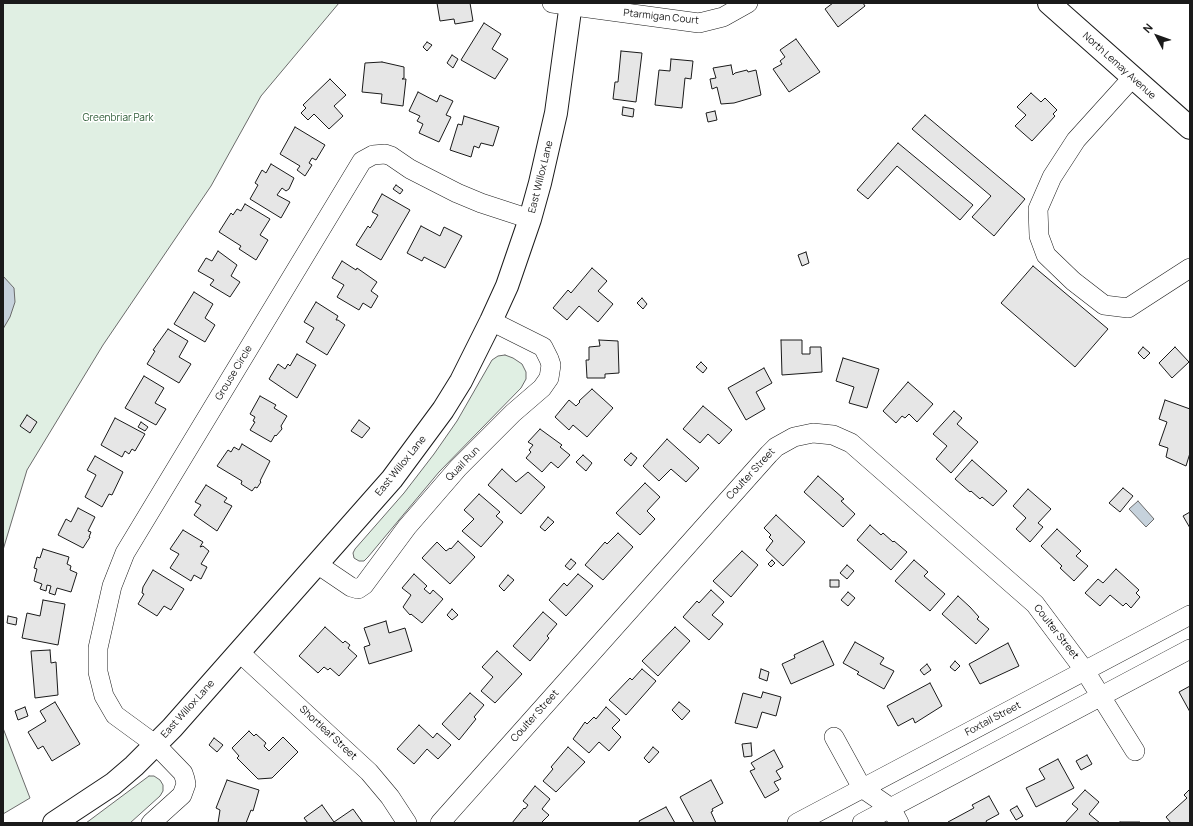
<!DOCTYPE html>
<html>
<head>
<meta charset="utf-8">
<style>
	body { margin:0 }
	#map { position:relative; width:1193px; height:826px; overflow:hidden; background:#fff; font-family:Manrope,sans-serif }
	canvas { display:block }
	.frame { position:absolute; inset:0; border:4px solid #1a1a1a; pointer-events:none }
	.north { position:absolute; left:1137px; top:16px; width:40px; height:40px; -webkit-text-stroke:3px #fff; paint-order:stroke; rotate:311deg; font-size:11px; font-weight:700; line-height:16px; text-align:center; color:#1a1a1a }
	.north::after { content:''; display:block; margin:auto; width:14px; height:18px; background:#1a1a1a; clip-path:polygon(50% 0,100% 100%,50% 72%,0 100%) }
</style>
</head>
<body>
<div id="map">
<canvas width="1193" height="826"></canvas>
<div class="frame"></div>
<div class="north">N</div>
</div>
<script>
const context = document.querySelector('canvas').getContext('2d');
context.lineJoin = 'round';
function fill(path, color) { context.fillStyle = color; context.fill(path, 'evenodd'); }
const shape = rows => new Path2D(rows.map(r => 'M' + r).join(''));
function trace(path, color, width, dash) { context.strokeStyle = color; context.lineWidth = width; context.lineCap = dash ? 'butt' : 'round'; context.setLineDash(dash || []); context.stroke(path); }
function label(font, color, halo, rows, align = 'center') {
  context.font = font + ' Manrope,sans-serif'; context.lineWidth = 3; context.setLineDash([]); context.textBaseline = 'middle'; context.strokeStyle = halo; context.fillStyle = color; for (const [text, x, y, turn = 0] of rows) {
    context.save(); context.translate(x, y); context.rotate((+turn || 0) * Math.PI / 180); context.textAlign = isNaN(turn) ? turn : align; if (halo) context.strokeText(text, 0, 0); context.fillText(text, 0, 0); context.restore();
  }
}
const green = shape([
	[3,3,339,3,261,96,211,186,103,345,27,470,3,550,3,3],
	[505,355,513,358,522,364,526,372,526,379,521,388,439,472,368,557,364,561,359,561,354,558,353,553,355,549,404,493,434,454,457,421,492,360,498,356,505,355],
	[3,728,30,798,3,814,3,728],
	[149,776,154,776,160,780,163,785,163,791,160,796,130,823,86,823,149,776]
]);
const water = shape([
	[3,276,14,288,15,302,10,317,3,329,3,276],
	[1138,501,1154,519,1146,527,1129,509,1138,501]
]);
const building = shape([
	[437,3,470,3,473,21,455,24,454,19,440,21,437,3],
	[833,3,863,3,865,6,838,27,825,9,833,3],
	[484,23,501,34,492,49,508,59,495,79,461,60,484,23],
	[796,39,820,72,789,92,773,69,782,64,780,61,785,57,780,50,796,39],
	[427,42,432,45,427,51,423,47,427,42],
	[621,51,642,53,636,102,613,99,615,82,618,82,621,51],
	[452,55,458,59,453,68,447,63,452,55],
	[671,59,693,61,691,79,685,78,682,108,655,105,659,70,670,71,671,59],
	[382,62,404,67,404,78,402,79,406,79,403,106,381,103,382,94,362,92,365,63,382,62],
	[731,65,733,75,735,73,747,70,748,72,756,70,761,95,734,103,721,104,717,87,712,89,710,79,716,78,713,68,731,65],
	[330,79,346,95,334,106,343,116,329,129,314,114,308,120,301,113,306,108,303,105,330,79],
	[418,92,437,102,440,95,453,101,446,115,451,117,439,142,419,133,423,124,417,121,420,116,409,111,418,92],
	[1031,93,1041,102,1045,98,1057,110,1053,114,1055,116,1032,141,1015,126,1026,115,1017,107,1031,93],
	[623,107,634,109,633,117,622,115,623,107],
	[715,111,717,120,708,122,706,113,715,111],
	[925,115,1025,199,994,236,972,217,991,196,912,129,925,115],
	[464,116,499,127,493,146,481,143,479,148,474,146,471,157,450,150,458,124,462,125,464,116],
	[295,127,325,145,316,160,312,158,309,163,312,165,305,176,297,170,300,166,280,154,295,127],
	[898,143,973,205,960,220,897,166,868,199,857,190,898,143],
	[271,164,294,178,289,189,286,191,282,188,277,195,290,202,281,218,250,199,258,185,255,183,262,170,266,173,271,164],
	[396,185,403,190,400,194,393,189,396,185],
	[382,194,410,210,381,260,356,245,368,226,370,228,378,215,372,212,382,194],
	[245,204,270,219,260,235,268,240,256,260,239,249,241,246,219,232,231,213,233,215,237,209,241,211,245,204],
	[421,226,440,236,444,227,462,236,445,268,424,257,422,261,407,253,421,226],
	[218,251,237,265,231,276,240,282,230,297,210,285,214,280,198,271,206,258,212,261,218,251],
	[806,252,809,263,802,266,798,255,806,252],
	[342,261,356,270,357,268,377,282,371,291,378,296,371,308,363,303,359,310,337,297,344,285,332,278,342,261],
	[1033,266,1108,329,1075,367,1001,303,1033,266],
	[592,268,607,281,598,291,613,304,598,322,579,306,567,320,553,308,568,290,571,293,592,268],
	[194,292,213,304,205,318,215,325,205,342,174,324,194,292],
	[642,298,647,304,643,309,637,303,642,298],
	[316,302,338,316,336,320,338,320,345,325,327,355,306,342,314,328,304,322,316,302],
	[168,329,188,341,179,357,191,364,179,383,147,364,155,351,153,350,168,329],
	[599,340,618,341,619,373,605,374,605,378,587,378,586,360,589,360,589,347,600,346,599,340],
	[781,340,802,340,802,354,810,354,810,347,821,347,822,372,782,375,781,340],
	[1143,347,1150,353,1144,359,1138,353,1143,347],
	[1175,347,1189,362,1172,378,1159,363,1175,347],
	[297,354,316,365,297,398,269,379,278,364,285,369,288,364,290,366,297,354],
	[843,358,879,369,867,408,849,403,854,387,836,381,843,358],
	[701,362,707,368,703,373,696,367,701,362],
	[764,368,772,383,756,392,765,409,746,420,728,388,764,368],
	[144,376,164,388,155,403,166,409,156,425,125,408,144,376],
	[908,382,933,404,917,422,909,414,905,418,902,416,896,423,883,411,908,382],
	[592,389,613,408,587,437,573,425,569,430,555,417,569,400,576,406,580,402,579,401,592,389],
	[260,396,276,405,274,408,287,416,281,426,282,429,276,436,275,435,271,442,250,430,255,422,253,421,255,417,250,414,260,396],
	[1165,400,1190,409,1190,453,1186,466,1166,457,1168,448,1159,445,1167,422,1159,419,1165,400],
	[703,406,732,430,719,444,708,434,700,443,683,429,703,406],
	[954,411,962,418,957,424,978,442,951,473,936,459,947,446,933,434,954,411],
	[27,415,37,422,30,433,20,426,27,415],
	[115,418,145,434,135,451,132,449,129,454,125,451,122,457,101,445,115,418],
	[359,420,370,428,362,438,351,431,359,420],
	[141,422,148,427,145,431,138,427,141,422],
	[540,429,562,445,560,447,570,455,558,468,551,462,542,472,526,458,531,452,529,450,533,445,528,442,540,429],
	[667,439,699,468,686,482,671,469,659,481,643,466,667,439],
	[242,444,270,461,260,481,261,482,257,488,255,487,252,491,241,484,242,481,217,466,228,450,231,452,234,447,239,450,242,444],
	[631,453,637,458,631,466,624,460,631,453],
	[583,455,592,463,586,471,576,462,583,455],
	[95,456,123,472,112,495,109,494,102,507,85,497,96,475,87,470,95,456],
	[972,460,1007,491,993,506,982,497,980,499,971,491,970,492,955,479,972,460],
	[502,469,516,482,528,472,545,487,521,514,488,485,502,469],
	[818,476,844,499,841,501,855,514,843,527,804,492,818,476],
	[645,483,660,497,647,511,655,519,640,535,616,513,645,483],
	[206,485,227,498,224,502,232,506,217,531,194,515,201,505,195,502,206,485],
	[1123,488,1133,496,1120,512,1109,503,1123,488],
	[1028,489,1051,509,1038,523,1043,527,1030,542,1016,529,1026,518,1013,506,1028,489],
	[479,494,500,512,496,516,503,522,481,547,462,531,474,519,464,510,479,494],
	[78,508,95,517,88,531,91,532,89,537,90,537,83,548,58,535,66,519,71,522,78,508],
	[1190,512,1190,528,1183,516,1190,512],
	[776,515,805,542,783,566,766,550,773,541,769,537,771,535,764,528,776,515],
	[548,517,554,522,545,531,540,527,548,517],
	[870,525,881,535,883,533,893,542,894,541,907,552,891,570,857,540,870,525],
	[1057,529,1081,551,1076,556,1088,566,1074,581,1060,568,1062,566,1041,546,1057,529],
	[183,530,203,542,200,547,203,546,209,551,201,564,207,567,201,579,194,575,191,581,170,568,179,554,170,549,183,530],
	[618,533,633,547,603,580,585,565,605,542,607,544,618,533],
	[458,541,475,557,450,584,422,558,437,542,446,551,450,548,451,549,458,541],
	[43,549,69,557,67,564,71,566,70,570,77,573,71,592,57,588,55,595,49,593,51,586,47,585,46,591,40,589,42,584,34,581,37,569,34,568,37,557,40,558,43,549],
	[742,551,758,565,731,597,713,581,742,551],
	[571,559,576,563,570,570,565,566,571,559],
	[772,560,775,563,771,567,768,564,772,560],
	[914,560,928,572,924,576,945,594,930,611,895,581,914,560],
	[847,565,854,571,847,579,840,573,847,565],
	[1116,569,1139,590,1136,593,1140,597,1131,608,1126,603,1123,606,1110,595,1100,606,1085,593,1098,579,1103,583,1116,569],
	[153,570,184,589,171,610,164,606,157,616,138,604,144,594,142,593,143,587,153,570],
	[414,574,427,586,424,589,430,594,433,590,443,599,422,623,411,614,410,615,403,607,411,595,402,588,414,574],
	[578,574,593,586,566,616,549,600,564,583,567,586,578,574],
	[508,575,514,580,504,591,499,586,508,575],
	[830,580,839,580,839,587,830,587,830,580],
	[711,590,724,602,712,615,723,624,709,640,683,617,697,601,699,603,711,590],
	[848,592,855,598,848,606,841,600,848,592],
	[958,596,970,607,979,617,977,619,989,629,976,644,942,614,958,596],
	[43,600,65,604,58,645,22,638,27,613,40,616,43,600],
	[452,609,458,615,452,620,447,615,452,609],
	[543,612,557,624,547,636,549,638,530,661,513,646,543,612],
	[8,616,17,618,16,625,7,623,8,616],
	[386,621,389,633,405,628,412,651,369,664,364,647,370,645,364,628,386,621],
	[325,627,343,643,345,641,350,645,348,648,357,656,339,676,330,668,328,670,324,667,318,673,299,656,325,627],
	[675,627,690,641,658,676,642,661,675,627],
	[823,641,834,665,791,684,782,664,795,658,794,655,823,641],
	[855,642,884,658,880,664,894,671,884,689,857,674,859,672,843,663,855,642],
	[1008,643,1019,666,980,684,969,664,1008,643],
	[50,650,51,663,56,662,58,695,35,698,31,651,50,650],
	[497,651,522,674,495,703,481,691,493,677,482,667,497,651],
	[955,661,960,666,955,671,950,667,955,661],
	[927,664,931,670,924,675,920,670,927,664],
	[642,669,656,681,626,715,609,700,630,678,632,680,642,669],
	[761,669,769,672,767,681,759,678,761,669],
	[930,683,942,706,915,723,913,718,898,726,887,706,930,683],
	[1190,686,1190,712,1179,692,1190,686],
	[763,692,781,697,776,716,762,712,757,728,735,723,743,693,761,698,763,692],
	[470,693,484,705,474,717,476,719,459,740,442,724,470,693],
	[55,702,80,744,52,761,43,746,38,749,28,732,46,721,40,711,55,702],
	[679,702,690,711,682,720,672,710,679,702],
	[25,707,28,716,18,720,15,711,25,707],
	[606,707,620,720,612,728,621,737,609,751,599,742,589,753,573,739,585,722,587,724,594,717,596,719,606,707],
	[419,725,433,738,437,733,451,745,438,759,427,749,414,764,397,749,419,725],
	[249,731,254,736,256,734,266,743,264,746,269,751,283,737,298,752,272,778,258,779,237,758,239,756,232,748,249,731],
	[214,738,223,745,217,752,209,745,214,738],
	[751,743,752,756,744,757,742,744,751,743],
	[568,747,585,762,556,792,543,781,553,769,551,767,568,747],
	[653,747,659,752,649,763,644,758,653,747],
	[774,750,783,767,776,771,781,779,774,782,779,790,765,798,750,771,755,769,751,763,774,750],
	[1087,755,1092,764,1081,770,1076,761,1087,755],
	[1058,759,1074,788,1036,807,1026,788,1045,779,1039,769,1058,759],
	[227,780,259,790,253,811,251,810,246,823,218,823,220,810,216,808,227,780],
	[711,780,723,803,712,809,713,811,711,812,716,823,694,823,680,797,711,780],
	[535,786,550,799,542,809,549,815,541,823,512,823,524,808,525,809,528,805,523,801,535,786],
	[1190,789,1190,823,1171,823,1166,817,1187,798,1184,795,1190,789],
	[1085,790,1099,802,1089,814,1100,823,1065,823,1078,809,1072,804,1085,790],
	[989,796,999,814,986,821,987,823,949,823,948,822,974,808,972,805,989,796],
	[322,805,334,822,353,809,363,823,308,823,304,818,322,805],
	[1017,806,1023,816,1016,820,1010,810,1017,806],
	[666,807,675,823,640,823,639,821,666,807],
	[1120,822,1140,822,1140,823,1120,823,1120,822]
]);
const minor = shape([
	[552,3,699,23,723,17,748,3],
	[1133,77,1076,140,1052,177,1038,209,1039,236,1046,255,1073,281,1104,305,1128,308,1190,268],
	[317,564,351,587,358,589,364,585,407,527,458,468,513,413,542,388,549,378,551,365,549,359,543,347,491,321],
	[239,652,369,772,390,797,407,823],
	[834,737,862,788,891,808,899,823],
	[151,823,182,795,186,784,185,779,183,773,156,745,115,715,104,696,98,672,98,648,112,586,125,553,362,161,373,155,385,154,391,156,410,169,457,193,481,203,530,219],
	[440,823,769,454,776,447,794,437,813,433,833,435,851,443,1035,604,1085,671,1135,751],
	[797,823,1190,615],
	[862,823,1190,649]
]);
const major = shape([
	[1049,3,1190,128],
	[54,823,113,784,134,766,172,728,392,479,443,410,461,381,491,321,507,286,530,219,540,183,556,113,571,3]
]);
const streetNames = [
	["Ptarmigan Court",661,17,6],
	["North Lemay Avenue",1119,66,42],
	["East Willox Lane",541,177,-76],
	["Grouse Circle",234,373,-59],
	["Quail Run",463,464,-46],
	["East Willox Lane",401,466,-51],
	["Coulter Street",751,474,-47],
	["Coulter Street",1056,632,52],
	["East Willox Lane",188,709,-48],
	["Coulter Street",535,716,-48],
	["Foxtail Street",993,719,-28],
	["Shortleaf Street",328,733,43]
];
const parkNames = [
	["Greenbriar Park",118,118]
];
fill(green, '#e0efe3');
trace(green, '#6a6a6a', 1);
fill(water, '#c6d2dc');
trace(water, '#6a6a6a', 1);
fill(building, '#e6e6e6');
trace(building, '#1a1a1a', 1);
trace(minor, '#1a1a1a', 20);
trace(major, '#1a1a1a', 24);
trace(minor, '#fff', 19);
trace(major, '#fff', 22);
label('10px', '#1a1a1a', '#fff', streetNames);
label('10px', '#2b5a34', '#fff', parkNames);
</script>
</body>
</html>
